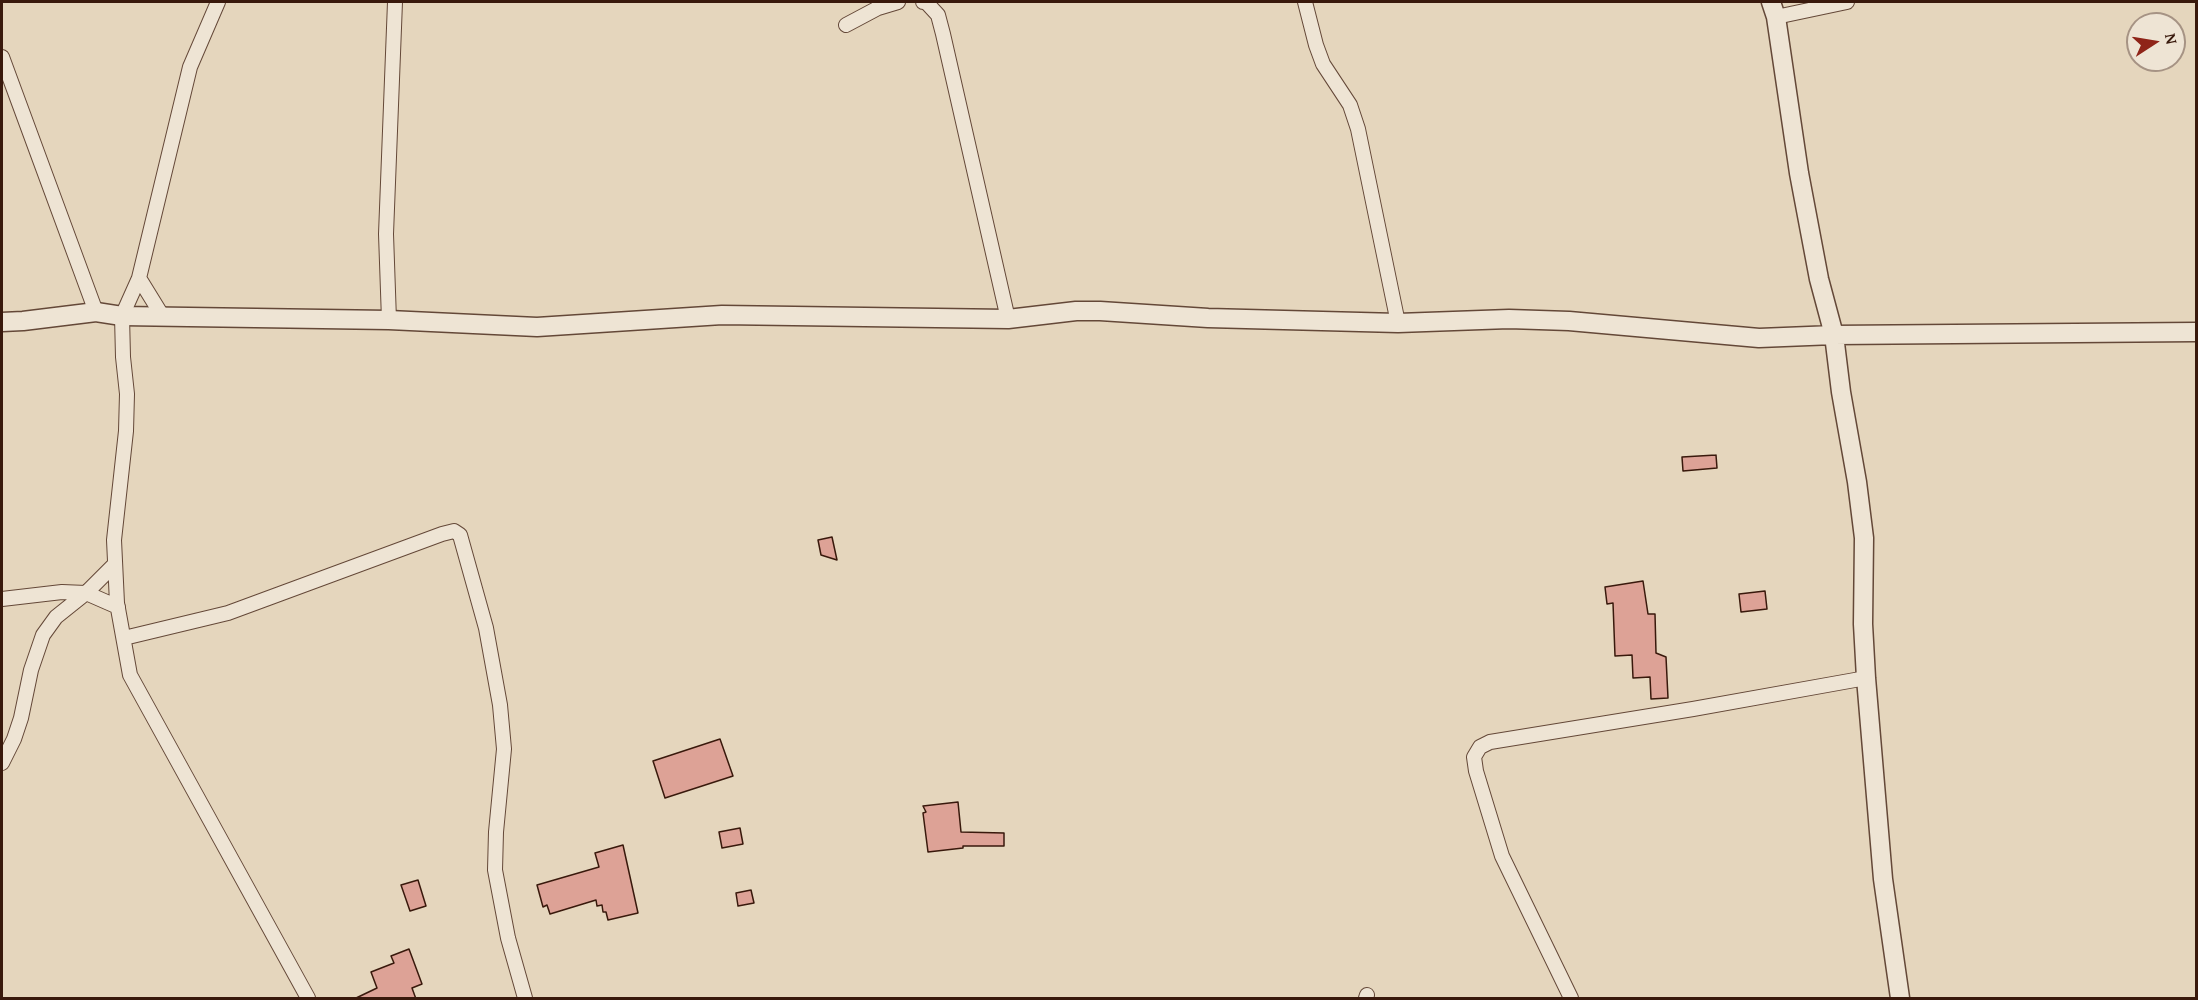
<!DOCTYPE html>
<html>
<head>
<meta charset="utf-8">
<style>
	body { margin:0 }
	#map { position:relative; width:2198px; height:1000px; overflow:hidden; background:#e5d6bd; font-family:"Gentium Book Plus",serif }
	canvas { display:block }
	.frame { position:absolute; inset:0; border:3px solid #39190c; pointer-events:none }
	.north { position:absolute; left:2126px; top:12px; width:60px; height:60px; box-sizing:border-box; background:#eee4d4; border:2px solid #a69384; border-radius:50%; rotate:78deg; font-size:16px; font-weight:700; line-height:24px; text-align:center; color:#39190c }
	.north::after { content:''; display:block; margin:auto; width:21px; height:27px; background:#8f2418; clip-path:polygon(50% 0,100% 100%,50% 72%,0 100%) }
</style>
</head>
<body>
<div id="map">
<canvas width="2198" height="1000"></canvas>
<div class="frame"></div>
<div class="north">N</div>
</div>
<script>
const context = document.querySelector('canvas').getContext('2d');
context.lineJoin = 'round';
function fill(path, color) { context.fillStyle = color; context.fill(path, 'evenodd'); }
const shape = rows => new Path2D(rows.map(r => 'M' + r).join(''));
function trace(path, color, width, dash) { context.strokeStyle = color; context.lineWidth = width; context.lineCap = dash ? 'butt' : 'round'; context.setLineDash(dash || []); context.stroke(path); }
const building = shape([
	[1716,455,1717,468,1683,471,1682,457,1716,455],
	[832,537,837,560,821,555,818,540,832,537],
	[1643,581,1648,614,1655,614,1656,653,1666,657,1668,698,1651,699,1650,677,1633,678,1632,655,1615,656,1613,603,1607,604,1605,587,1643,581],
	[1765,591,1767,609,1741,612,1739,594,1765,591],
	[720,739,733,776,665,798,653,761,720,739],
	[958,802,961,832,1004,833,1004,846,963,846,963,848,928,852,923,813,926,812,923,806,958,802],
	[740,828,743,844,722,848,719,832,740,828],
	[623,845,638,913,608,920,606,912,603,912,602,905,597,906,596,900,550,914,547,905,543,907,537,885,599,867,595,853,623,845],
	[418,880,426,906,410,911,401,885,418,880],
	[751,890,754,903,738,906,736,893,751,890],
	[409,949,422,984,412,988,416,999,354,999,377,988,371,972,394,963,391,956,409,949]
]);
const minor = shape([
	[218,2,190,67,139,278,122,316,123,357,127,394,126,431,114,540,117,603,130,675,308,998],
	[923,2,926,2,938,15,943,34,1008,319],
	[1305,2,1316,45,1323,64,1350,105,1358,129,1398,323],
	[1776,17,1847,2],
	[846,25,878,8,898,2],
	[2,57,96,312],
	[139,278,163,317],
	[389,320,386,234,395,2],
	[2,599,62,592,86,593,118,607],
	[124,638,228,613,442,534,454,531,460,535,486,628,500,705,504,749,496,832,495,870,508,938,525,998],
	[2,763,14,739,21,718,31,670,43,635,56,617,86,593,114,565],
	[1366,998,1367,995],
	[1571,998,1502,856,1476,771,1474,757,1480,747,1490,742,1693,709,1866,678]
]);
const tertiary = shape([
	[1771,2,1776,17,1799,173,1819,279,1834,335,1841,392,1857,482,1864,538,1863,624,1866,678,1883,879,1900,998],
	[2,322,23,321,96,312,122,316,389,320,537,327,722,315,1008,319,1076,311,1100,311,1208,318,1398,323,1509,319,1569,321,1759,338,1834,335,2196,332]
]);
fill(building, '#dda296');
trace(building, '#39190c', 1.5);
trace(minor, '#644838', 16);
trace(tertiary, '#644838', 21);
trace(minor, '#eee4d4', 14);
trace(tertiary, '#eee4d4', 18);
</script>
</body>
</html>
